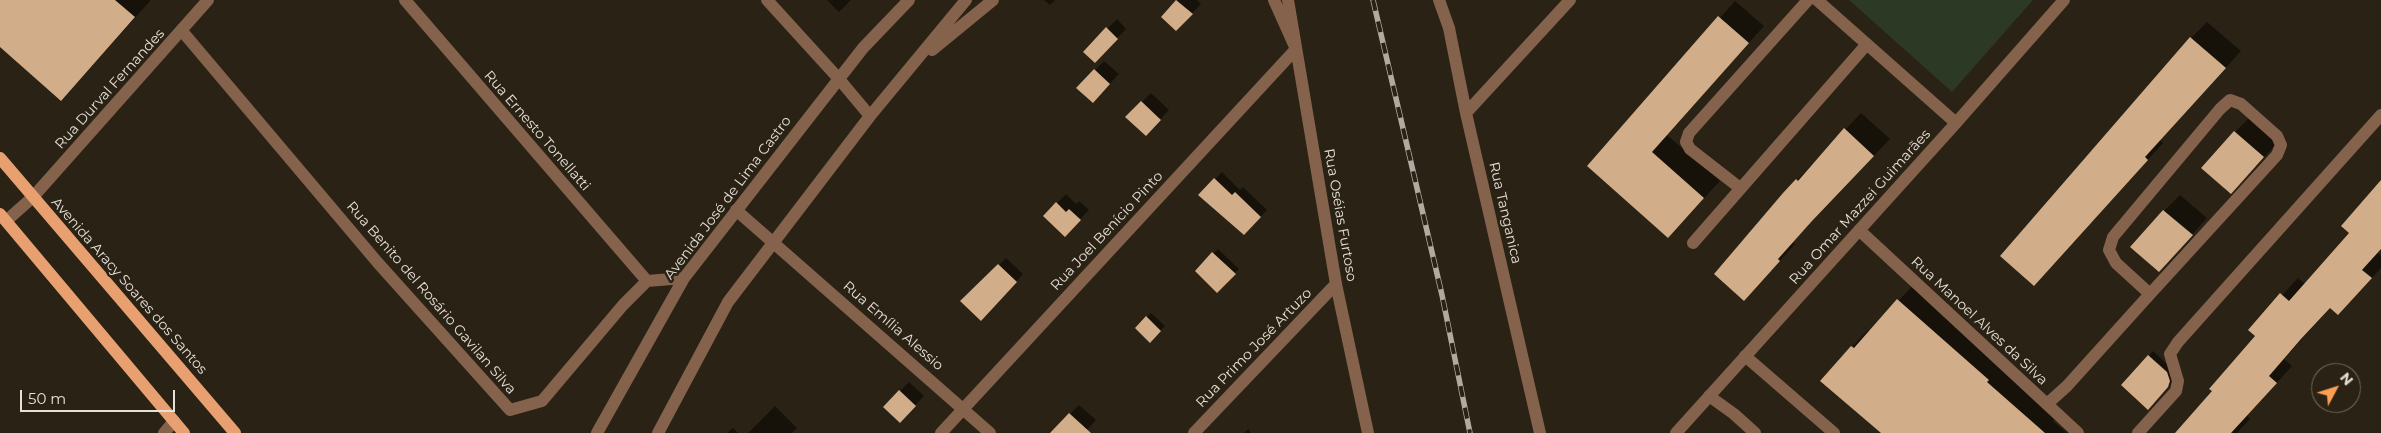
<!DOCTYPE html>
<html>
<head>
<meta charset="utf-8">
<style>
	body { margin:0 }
	#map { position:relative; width:2381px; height:433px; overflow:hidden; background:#2a2214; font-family:Montserrat,sans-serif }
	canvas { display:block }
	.north { position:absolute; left:2311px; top:363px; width:50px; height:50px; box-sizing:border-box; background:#2a2214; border:1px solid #756e62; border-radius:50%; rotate:50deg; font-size:14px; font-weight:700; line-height:20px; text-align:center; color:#e6e0d7 }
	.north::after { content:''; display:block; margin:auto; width:18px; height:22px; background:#fc9d54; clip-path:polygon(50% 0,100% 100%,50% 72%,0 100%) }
	.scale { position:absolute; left:20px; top:390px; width:155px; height:22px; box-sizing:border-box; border:2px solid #e6e0d7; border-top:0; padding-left:6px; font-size:15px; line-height:18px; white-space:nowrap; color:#e6e0d7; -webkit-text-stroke:4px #2a2214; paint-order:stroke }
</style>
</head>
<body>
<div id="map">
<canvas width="2381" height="433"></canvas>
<div class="north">N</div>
<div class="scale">50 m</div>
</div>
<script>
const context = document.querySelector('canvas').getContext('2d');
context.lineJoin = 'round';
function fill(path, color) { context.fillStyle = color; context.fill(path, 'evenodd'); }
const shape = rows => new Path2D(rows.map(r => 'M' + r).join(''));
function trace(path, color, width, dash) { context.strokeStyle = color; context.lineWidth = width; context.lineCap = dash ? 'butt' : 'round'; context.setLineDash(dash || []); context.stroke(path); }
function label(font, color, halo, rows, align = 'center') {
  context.font = font + ' Montserrat,sans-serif'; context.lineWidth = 5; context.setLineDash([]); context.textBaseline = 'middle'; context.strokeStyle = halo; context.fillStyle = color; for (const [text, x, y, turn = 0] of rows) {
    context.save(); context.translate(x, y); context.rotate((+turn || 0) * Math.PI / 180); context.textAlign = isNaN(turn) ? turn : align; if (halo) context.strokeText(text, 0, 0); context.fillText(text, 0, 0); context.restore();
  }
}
const green = shape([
	[1849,0,2033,0,1952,92]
]);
const shadow = shape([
	[0,0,150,0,150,1,77,83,0,46],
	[827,0,851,0,839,12],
	[1044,0,1055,0,1050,5],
	[1178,0,1197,0,1201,4,1176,30,1163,17],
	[1735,1,1764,26,1667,135,1720,181,1684,220,1588,166],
	[1117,19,1126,29,1095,61,1085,52],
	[2207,22,2241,51,2160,140,2163,143,2034,285,2191,38],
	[1104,61,1119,74,1093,101,1078,88],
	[1151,93,1169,110,1146,134,1127,117],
	[1861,113,1890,139,1828,203,1793,242,1795,244,1760,283,1784,194],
	[2251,116,2280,140,2247,176,2235,132],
	[1222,172,1240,190,1243,187,1267,210,1244,234,1200,195],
	[2381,183,2381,249,2378,253,2381,256,2381,268,2354,297,2331,307,2284,359,2292,366,2247,416,2250,419,2237,433,2177,433,2213,391,2257,336,2250,330,2298,278,2305,284,2351,233],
	[1066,194,1076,204,1079,201,1089,210,1065,235,1045,216],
	[2180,195,2207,218,2175,254,2164,211],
	[1218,249,1239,269,1217,291,1196,271],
	[1006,258,1023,274,988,312,982,282],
	[1914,284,2059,415,2053,421,2067,433,1881,433,1852,347,1868,330,1870,332],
	[1151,313,1165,326,1150,341,1136,328],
	[2153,351,2171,368,2173,381,2153,404,2149,356],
	[909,382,924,396,900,421,885,407],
	[1079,405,1096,420,1084,433,1052,433],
	[775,406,797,428,792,433,748,433],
	[733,428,738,433,727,433],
	[1248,429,1251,433,1244,433]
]);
const building = shape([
	[0,0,115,0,135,17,61,101,0,47],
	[1176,0,1193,14,1176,31,1161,17],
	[1718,16,1749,43,1652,152,1704,198,1668,238,1587,166],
	[1106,27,1118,39,1095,63,1083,52],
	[2190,37,2226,68,2145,157,2148,160,2034,286,2000,256],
	[1094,69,1110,84,1093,103,1076,88],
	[1141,101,1161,120,1146,136,1125,117],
	[1844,128,1874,156,1812,221,1778,259,1780,261,1744,301,1714,274,1783,193,1796,179,1798,181],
	[2234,131,2264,157,2231,194,2201,168],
	[1214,178,1232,195,1235,192,1261,217,1244,235,1198,195],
	[2381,180,2381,249,2362,270,2372,278,2338,315,2330,308,2301,339,2269,376,2277,383,2231,433,2175,433,2212,391,2209,389,2255,336,2248,330,2280,293,2289,301,2349,233,2341,226],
	[1056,202,1066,212,1069,209,1081,220,1065,237,1043,216],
	[2163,210,2193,235,2159,272,2130,247],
	[1212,252,1236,274,1217,293,1195,271],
	[998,264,1017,282,981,321,960,301],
	[1897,299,1989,380,1987,382,2045,433,1881,433,1820,381,1851,346,1854,348],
	[1146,316,1161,331,1150,343,1135,328],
	[2148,355,2167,372,2170,381,2168,387,2148,410,2121,385],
	[899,390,916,406,900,423,883,407],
	[1069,413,1091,433,1050,433]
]);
const minor = shape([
	[405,0,647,281],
	[767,0,839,79,870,116],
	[1288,0,1336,284,1368,433],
	[1439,0,1449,28,1466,113,1540,433],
	[1817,0,1956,123],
	[182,31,378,263,510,410,542,401,623,305,647,281,684,278],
	[932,50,993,0],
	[1466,113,1570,0],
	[1740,188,1690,149,1686,142,1689,133,1808,0],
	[736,210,990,433],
	[6,221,33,197,208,0],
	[1859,230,2078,433],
	[1693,243,1867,44],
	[1745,356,1834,433],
	[1709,396,1734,414,1755,433],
	[2047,404,2067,386,2150,294,2277,155,2281,145,2277,136,2241,104,2230,100,2220,109,2113,237,2109,250,2116,263,2150,294],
	[164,433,174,421],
	[597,433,684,278,863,48,909,0],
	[658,433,728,302,870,116,966,0],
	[941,433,1296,49,1274,0],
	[1194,433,1336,284],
	[1676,433,1956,123,2064,0],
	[2138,433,2176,391,2178,381,2170,354,2178,342,2381,115]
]);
const major = shape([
	[0,158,235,433],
	[0,214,184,433]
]);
const rail = shape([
	[1373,0,1442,295,1470,433]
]);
const streetNames = [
	["Rua Durval Fernandes",110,89,-48],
	["Rua Ernesto Tonellatti",537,131,49],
	["Avenida José de Lima Castro",728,198,-53],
	["Rua Omar Mazzei Guimarães",1860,207,-48],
	["Rua Tanganica",1505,213,77],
	["Rua Oséias Furtoso",1340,215,80],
	["Rua Joel Benício Pinto",1107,231,-47],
	["Avenida Aracy Soares dos Santos",129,286,49],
	["Rua Benito del Rosário Gavilan Silva",431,298,49],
	["Rua Manoel Alves da Silva",1979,321,43],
	["Rua Emília Alessio",893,326,41],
	["Rua Primo José Artuzo",1254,348,-46]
];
fill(green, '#2c3924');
fill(shadow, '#0007');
fill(building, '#d2ad89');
trace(minor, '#85624c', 12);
trace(major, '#e8a070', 12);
trace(rail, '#b1aaa0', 5.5);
trace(rail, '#2a2214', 4, [11]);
label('14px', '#e6e0d7', '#2a2214', streetNames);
</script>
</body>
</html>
